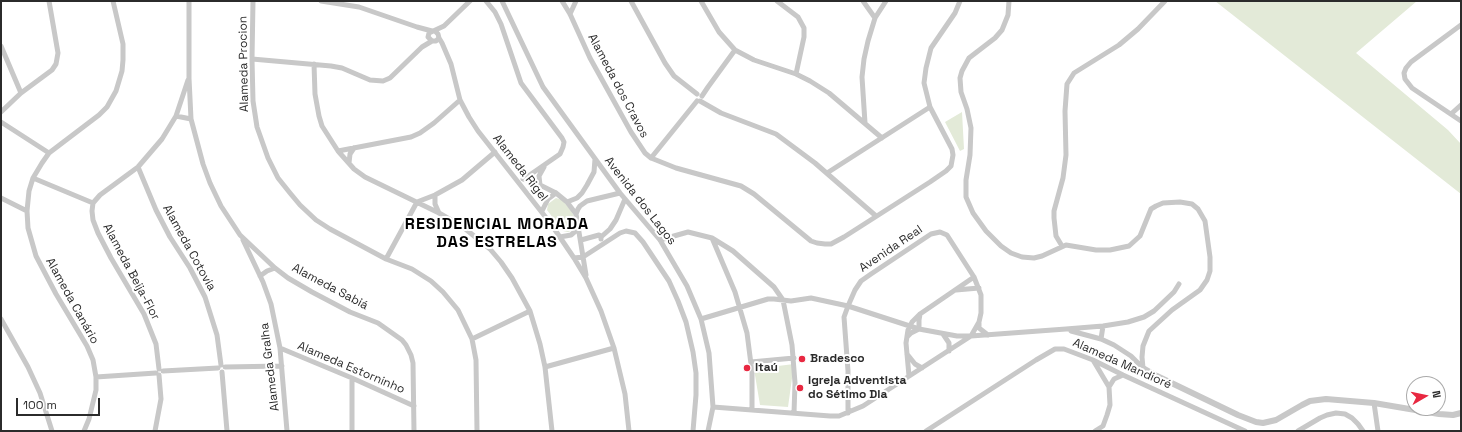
<!DOCTYPE html>
<html>
<head>
<meta charset="utf-8">
<style>
	body { margin:0 }
	#map { position:relative; width:1462px; height:432px; overflow:hidden; background:#fff; font-family:"Space Grotesk",sans-serif }
	canvas { display:block }
	.frame { position:absolute; inset:0; border:2px solid #2b2b2b; pointer-events:none }
	.north { position:absolute; left:1406px; top:376px; width:40px; height:40px; box-sizing:border-box; background:#fff; border:1px solid #aaa; border-radius:50%; rotate:81deg; font-size:11px; font-weight:700; line-height:16px; text-align:center; color:#2b2b2b }
	.north::after { content:''; display:block; margin:auto; width:14px; height:18px; background:#e82841; clip-path:polygon(50% 0,100% 100%,50% 72%,0 100%) }
	.scale { position:absolute; left:16px; top:398px; width:84px; height:18px; box-sizing:border-box; border:2px solid #2b2b2b; border-top:0; padding-left:5px; font-size:12px; line-height:14px; white-space:nowrap; color:#2b2b2b; -webkit-text-stroke:3px #fff; paint-order:stroke }
</style>
</head>
<body>
<div id="map">
<canvas width="1462" height="432"></canvas>
<div class="frame"></div>
<div class="north">N</div>
<div class="scale">100 m</div>
</div>
<script>
const context = document.querySelector('canvas').getContext('2d');
context.lineJoin = 'round';
function fill(path, color) { context.fillStyle = color; context.fill(path, 'evenodd'); }
const shape = rows => new Path2D(rows.map(r => 'M' + r).join(''));
function trace(path, color, width, dash) { context.strokeStyle = color; context.lineWidth = width; context.lineCap = dash ? 'butt' : 'round'; context.setLineDash(dash || []); context.stroke(path); }
function label(font, color, halo, rows, align = 'center') {
  context.font = font + ' "Space Grotesk",sans-serif'; context.lineWidth = 4; context.setLineDash([]); context.textBaseline = 'middle'; context.strokeStyle = halo; context.fillStyle = color; for (const [text, x, y, turn = 0] of rows) {
    context.save(); context.translate(x, y); context.rotate((+turn || 0) * Math.PI / 180); context.textAlign = isNaN(turn) ? turn : align; if (halo) context.strokeText(text, 0, 0); context.fillText(text, 0, 0); context.restore();
  }
}
const green = shape([
	[1215,1,1417,1,1356,53,1448,130,1461,144,1461,194],
	[962,112,964,149,960,151,945,122],
	[556,198,562,200,570,209,575,218,577,227,574,230,568,232,563,231,547,210,548,204],
	[794,364,788,407,760,405,754,369]
]);
const minor = shape([
	[189,1,189,78,191,119,203,164,210,183,221,206,240,235,275,268,288,278,312,292,350,312,378,323,402,340,406,345,411,355,413,363,414,431],
	[253,1,252,59,253,101,257,127,268,158,278,178,290,193,300,205,316,220,330,229,386,259,412,269,431,281,443,292,458,310,472,339,476,360,477,431],
	[321,1,359,7,417,27,432,31],
	[486,1,495,12,501,24,521,83,562,138,564,142,563,147,560,154,524,179],
	[502,1,543,87,620,193,660,240,687,286,701,319,709,353,713,407,708,431],
	[562,1,570,14,590,58,631,132,645,153,651,158,676,168,741,186,754,194,811,241,817,243,825,244,831,244,844,237,930,182,946,171,951,166,953,155,952,149,930,107,924,83,926,68,931,48,955,13,960,1],
	[631,1,665,63,674,76,697,94],
	[701,1,719,32,735,50,754,60,796,74,810,81,829,93,882,138],
	[777,1,798,17,804,28,804,37,796,74],
	[863,1,875,18],
	[1009,1,1008,15,1002,30,995,38,969,58,962,71,960,78,961,92,967,109,971,128,970,155,966,180,966,197,973,213,986,231,1001,246,1011,253,1022,257,1034,258,1042,256,1066,245,1096,250,1110,250,1129,246,1140,236,1151,209,1156,206,1163,203,1180,202,1192,204,1198,209,1205,221,1210,257,1210,271,1207,280,1200,290,1172,310,1149,331,1143,346,1142,357,1143,368],
	[570,14,576,1],
	[1461,25,1411,62,1406,68,1404,73,1405,79,1412,88,1461,121],
	[435,31,438,34,439,38,436,41,432,41,428,37,429,33,444,26,470,1],
	[439,38,442,43,451,64,460,100,469,117,478,131,551,224,574,258,586,278,601,311,614,348,625,394,629,431],
	[1,46,21,93],
	[252,59,331,66,342,68,370,80,383,81,390,78,422,47,432,41],
	[314,64,315,94,319,116,322,126,338,151,354,169,365,177,439,213,463,227,490,249,501,262,512,278,530,311,540,344,545,367,552,431],
	[702,96,708,87,735,50],
	[700,101,721,113,776,134,815,163,876,216],
	[1,112,21,93,52,70,56,64,58,53,49,1],
	[1451,114,1461,105],
	[176,116,191,119],
	[1,122,49,153],
	[865,123,862,77,864,59,868,41,875,18,886,1],
	[338,151,411,137,420,133,434,123,460,100],
	[651,158,697,101],
	[349,163,350,154,354,148],
	[138,167,156,210,170,237,190,268,205,297,217,335,221,365],
	[827,173,930,107],
	[33,178,93,203],
	[523,179,540,185,556,193,567,202,577,198,582,193,587,185,594,172,595,159],
	[540,185,539,176,544,167],
	[435,195,435,204,439,213],
	[1,198,27,211],
	[567,202,576,214],
	[542,211,548,199,556,193],
	[560,237,571,235,579,228],
	[601,237,610,229,616,220,625,199],
	[712,238,735,292,747,333,752,372,752,410],
	[243,240,263,282,271,304,280,348,287,431],
	[581,240,599,235,601,236,601,239],
	[660,240,688,232,712,238,733,251,774,287,783,300,792,345,795,383,794,413],
	[1062,246,1056,236,1054,218,1054,211,1063,178,1066,155,1065,111,1067,84,1074,73,1119,45,1138,29,1165,1],
	[574,258,583,257,620,233,626,231,635,233,643,242,669,281,678,301,686,322,693,352,696,373,696,395,693,431],
	[386,259,417,202,435,195,462,180,495,152],
	[586,275,576,214,578,209,580,206,587,201,620,193],
	[260,276,267,271,275,268],
	[956,290,979,288],
	[1,319,28,367,40,393,52,431],
	[701,319,768,299,774,299,791,301,811,298,848,306,919,329,957,336,971,336,979,322,981,313,981,295,974,277,947,235,940,232,931,234,871,274,861,281,855,290,848,306,844,317,848,371,848,413],
	[979,323,979,328,988,335],
	[1071,331,1101,339,1114,345,1131,356,1143,368],
	[943,334,949,343,949,351],
	[907,337,911,333,919,329,919,320,920,314],
	[472,339,530,311],
	[1101,339,1103,326],
	[280,348,352,378,414,406],
	[907,354,915,364,922,368],
	[1093,360,1109,387,1110,405,1107,415,1103,426,1095,431],
	[751,362,794,358],
	[225,367,282,366],
	[545,367,614,348],
	[159,369,156,344,144,314,111,258,98,233,93,220,92,211,93,203,100,195,138,167,162,139,176,116,188,80],
	[163,371,218,368],
	[222,372,227,431],
	[909,376,906,343,908,330,912,322,920,314,974,277],
	[96,377,156,373],
	[352,378,352,431],
	[1109,387,1114,379,1123,375],
	[1374,403,1378,431],
	[713,407,830,416,839,416,863,406,971,336,1066,329,1103,326,1128,322,1144,317,1154,311,1174,292,1179,284],
	[84,431,89,419,96,390,96,377,93,360,87,346,56,294,36,256,28,228,27,211,29,191,33,178,42,163,49,153,99,115,107,107,116,91,122,71,123,60,123,44,113,1],
	[155,431,161,399,159,375],
	[926,431,1036,360,1055,349,1064,349,1093,360,1123,375,1245,431],
	[1298,431,1320,418,1327,415,1336,413,1345,414,1352,418,1358,424,1363,431]
]);
const tertiary = shape([
	[1143,368,1157,376,1238,415,1256,422,1263,423,1276,420,1302,405,1310,401,1326,399,1374,403,1439,414,1453,415,1461,413]
]);
const markers = [
	[802,359,4,"#e82841"],
	[747,368,4,"#e82841"],
	[800,388,4,"#e82841"]
];
const streetNames = [
	["Alameda Procion",244,64,-91],
	["Alameda dos Cravos",618,86,62],
	["Alameda Rigel",520,168,52],
	["Avenida dos Lagos",640,201,52],
	["Alameda Cotovia",189,248,61],
	["Avenida Real",891,249,-34],
	["Alameda Beija-Flor",131,272,62],
	["Alameda Sabiá",330,287,28],
	["Alameda Canário",72,301,61],
	["Alameda Mandioré",1122,364,24],
	["Alameda Gralha",270,367,-97],
	["Alameda Estorninho",351,368,23]
];
const poiNames = [
	["Bradesco",810,359],
	["Itaú",755,368],
	["Igreja Adventista",808,381],
	["do Sétimo Dia",808,395]
];
const districtNames = [
	["RESIDENCIAL MORADA",497,225],
	["DAS ESTRELAS",497,243]
];
fill(green, '#e3ead8');
trace(minor, '#c8c8c8', 5);
trace(tertiary, '#c8c8c8', 6);
for (const [x, y, r, color] of markers) { const dot = new Path2D(); dot.arc(x, y, r, 0, 2 * Math.PI); context.fillStyle = color; context.fill(dot); trace(dot, '#fff', 1.5); }
label('12px', '#2b2b2b', '#fff', streetNames);
label('bold 12px', '#2b2b2b', '#fff', poiNames, 'left');
context.letterSpacing = '1px';
label('bold 16px', '#000', '#fff', districtNames);
context.letterSpacing = '0px';
</script>
</body>
</html>
